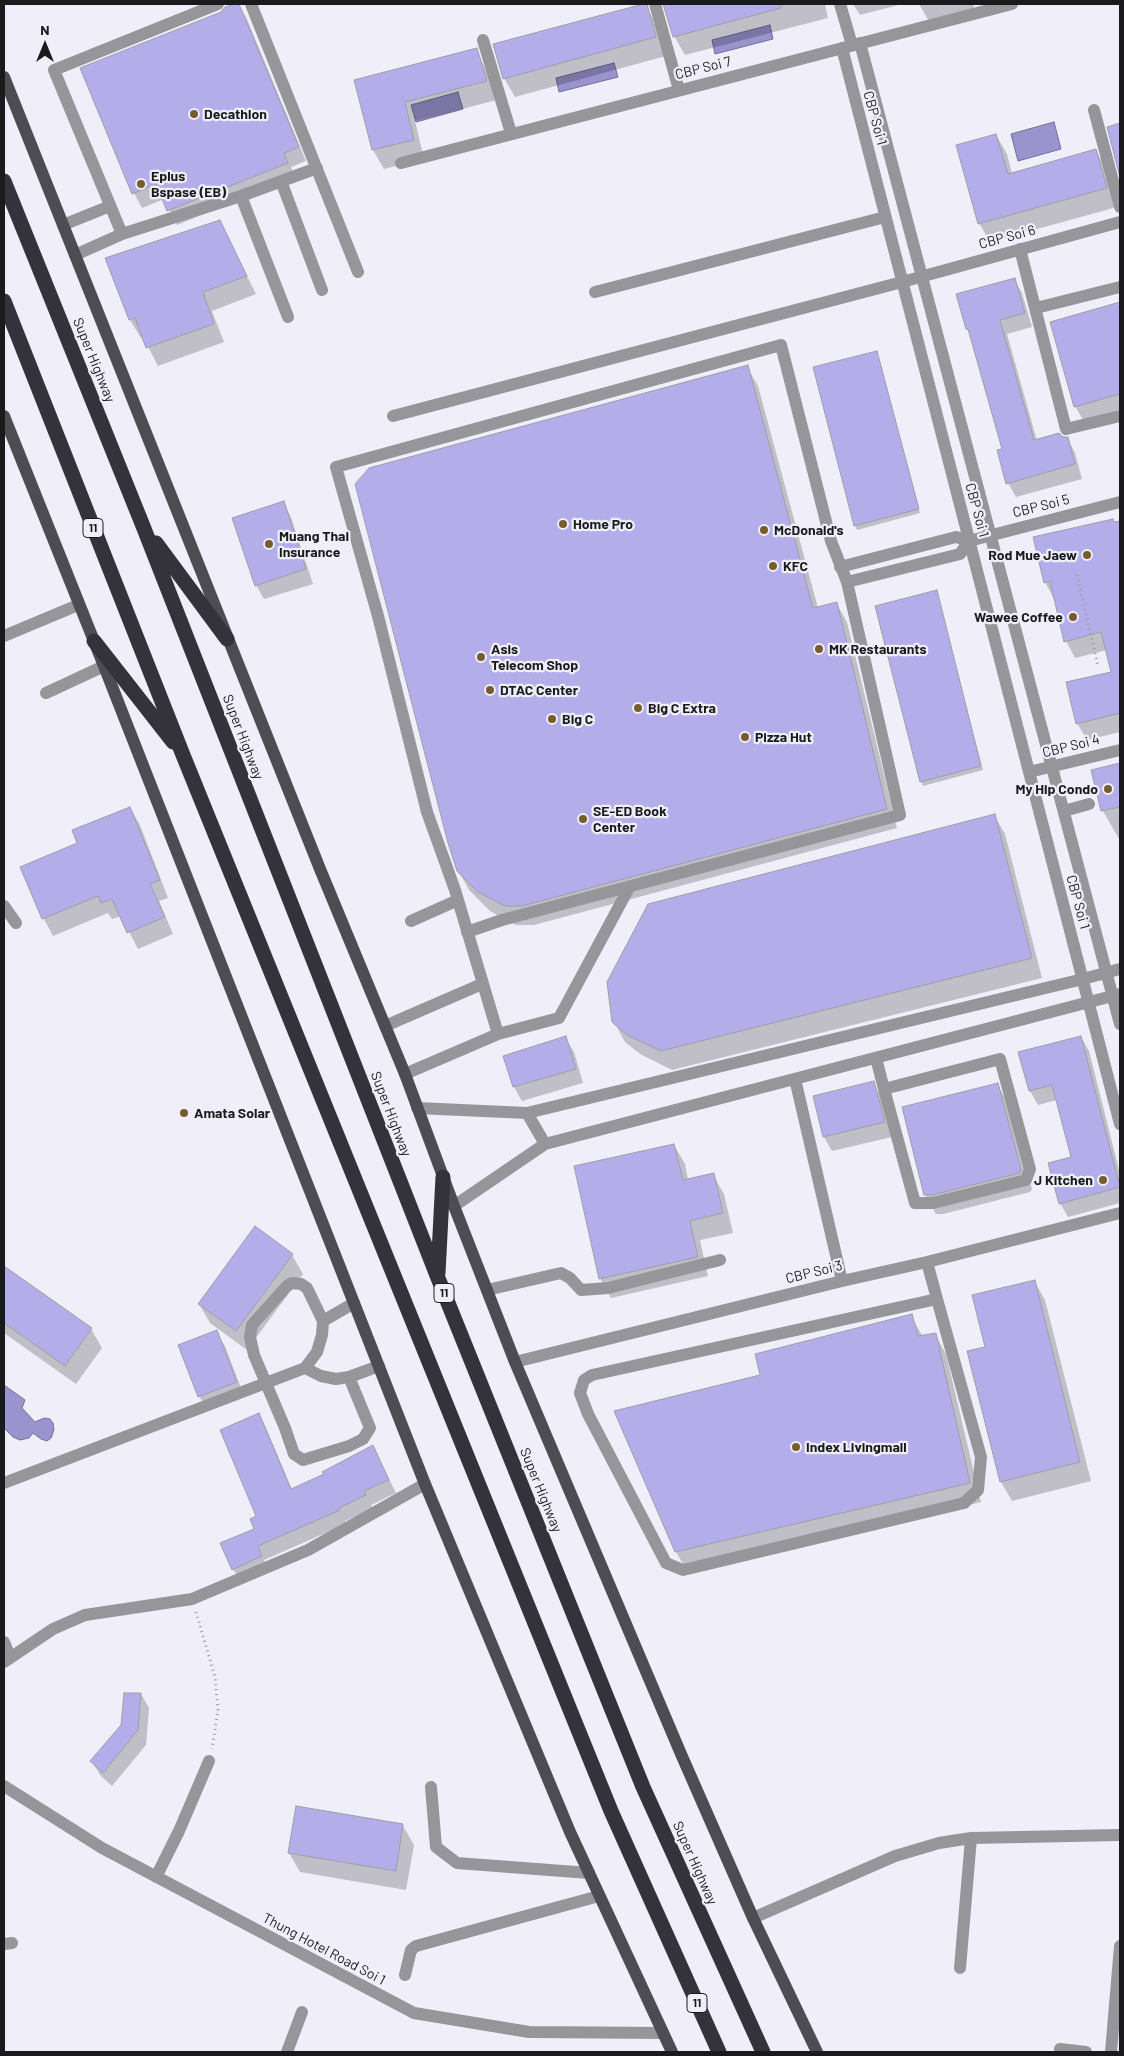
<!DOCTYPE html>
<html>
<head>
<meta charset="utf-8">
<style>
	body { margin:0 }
	#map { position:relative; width:1124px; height:2056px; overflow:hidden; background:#f0eff9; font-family:Barlow,sans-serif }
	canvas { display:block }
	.frame { position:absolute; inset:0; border:5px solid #1a1a1d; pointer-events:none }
	.north { position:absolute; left:20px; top:20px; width:50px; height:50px; -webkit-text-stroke:4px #f0eff9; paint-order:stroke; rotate:0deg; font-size:14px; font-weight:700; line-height:20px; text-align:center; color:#1a1a1d }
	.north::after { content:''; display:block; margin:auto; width:18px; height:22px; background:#1a1a1d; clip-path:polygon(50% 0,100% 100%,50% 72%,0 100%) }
</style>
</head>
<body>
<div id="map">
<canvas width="1124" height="2056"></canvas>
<div class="frame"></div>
<div class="north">N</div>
</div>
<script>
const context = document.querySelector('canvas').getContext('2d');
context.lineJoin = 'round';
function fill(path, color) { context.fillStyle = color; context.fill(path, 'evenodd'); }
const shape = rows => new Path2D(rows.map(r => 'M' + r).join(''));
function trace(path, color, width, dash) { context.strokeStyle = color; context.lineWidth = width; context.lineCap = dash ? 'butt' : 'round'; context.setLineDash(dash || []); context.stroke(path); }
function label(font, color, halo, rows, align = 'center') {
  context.font = font + ' Barlow,sans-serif'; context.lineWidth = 4.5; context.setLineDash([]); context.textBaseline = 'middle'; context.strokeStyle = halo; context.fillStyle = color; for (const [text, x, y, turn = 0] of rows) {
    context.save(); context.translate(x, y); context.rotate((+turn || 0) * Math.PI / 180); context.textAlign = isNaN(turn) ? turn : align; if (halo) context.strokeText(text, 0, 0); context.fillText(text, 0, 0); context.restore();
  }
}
const water = shape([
	[770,25,773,39,715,54,712,40,770,25],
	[614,63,618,77,559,92,556,78,614,63],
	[458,92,463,109,416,122,411,105,458,92],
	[1054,122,1061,149,1018,161,1011,134,1054,122],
	[4,1385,25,1400,22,1408,35,1422,44,1418,50,1419,53,1423,54,1430,51,1438,47,1441,41,1439,33,1433,29,1438,20,1440,13,1437,4,1428,4,1385]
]);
const shadow = shape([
	[238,4,246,17,306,161,291,167,295,177,177,225,164,199,142,208,134,193,81,69,222,13,226,8],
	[665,4,825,4,828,18,685,55,674,36],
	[853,4,902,4,860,15],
	[919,4,973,4,976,14,931,25],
	[647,8,658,27,666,56,515,97,504,78],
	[475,50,486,69,497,100,415,121,424,159,384,169,373,150,355,81],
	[996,135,1007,154,1012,174,1096,151,1107,170,1117,207,990,242,979,223],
	[220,221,256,294,212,311,224,342,158,366,143,337,141,338,130,320,107,259],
	[1014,279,1022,293,1032,327,1007,334,1037,441,1067,438,1075,453,1082,479,1016,497,1008,483,1003,450,972,337,967,329],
	[1120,303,1120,410,1083,420,1075,406,1051,322],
	[878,357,920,513,857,530,855,525],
	[747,367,758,386,818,608,836,603,847,622,897,828,534,925,516,925,490,911,469,890,458,870],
	[283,503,291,517,313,584,264,599,256,585],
	[1120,522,1120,732,1087,740,1077,723,1113,673,1107,650,1075,658,1066,641,1054,599,1045,582,1114,524],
	[936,591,983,770,923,786,921,782],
	[1120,765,1120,839,1119,839,1103,811,1093,771],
	[130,808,140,825,168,898,159,901,173,934,138,949,121,916,112,919,108,913,53,936,44,919,22,868,79,844],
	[994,815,1005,834,1042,978,672,1070,640,1054,625,1042,614,1022],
	[1081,1037,1089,1051,1120,1174,1120,1203,1068,1217,1060,1203,1072,1158,1057,1100,1038,1105,1030,1091,1020,1052],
	[565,1038,574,1052,583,1083,522,1101,514,1087,504,1056],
	[873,1083,881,1097,892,1137,832,1151,824,1137,814,1097],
	[997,1084,1008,1103,1032,1189,1030,1192,943,1214,936,1214,925,1194],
	[674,1145,685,1164,688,1180,713,1175,724,1194,733,1233,700,1240,708,1276,611,1298,600,1278],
	[292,1255,303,1274,247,1350,210,1323,199,1304],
	[4,1268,91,1329,102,1348,76,1384,4,1333],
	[1034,1281,1045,1300,1091,1481,1012,1501,1001,1482],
	[911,1316,923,1337,935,1334,946,1354,981,1502,687,1571,676,1552,616,1412,762,1376],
	[216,1332,225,1346,244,1396,208,1410,199,1396],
	[258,1415,266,1428,292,1490,325,1475,373,1447,396,1493,371,1505,373,1509,345,1521,346,1524,264,1560,269,1570,241,1582,233,1569,256,1530,258,1517],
	[141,1694,149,1708,146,1745,112,1786,100,1775,92,1761,122,1725],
	[403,1826,414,1845,406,1890,300,1872,289,1853]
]);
const building = shape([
	[234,4,239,4,299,147,284,153,288,163,167,211,156,184,132,194,80,68,221,12,225,7,234,4],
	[643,4,647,4,656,37,503,79,493,44,643,4],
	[663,4,781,4,781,8,673,37,663,4],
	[477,48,487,81,405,102,414,140,372,150,354,80,477,48],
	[1120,123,1120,177,1107,127,1120,123],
	[996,134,1008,174,1096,149,1107,188,978,224,956,145,996,134],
	[220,220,247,276,203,292,214,324,146,348,135,318,129,320,105,258,220,220],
	[1015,278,1025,313,1000,320,1034,440,1059,433,1063,437,1068,437,1075,464,1006,484,997,450,1002,449,968,329,966,329,956,294,1015,278],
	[1120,302,1120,394,1074,407,1050,322,1120,302],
	[877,351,919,509,854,526,813,367,877,351],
	[748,365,813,608,837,602,887,809,522,906,505,906,478,892,457,871,448,843,355,484,369,468,748,365],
	[284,501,306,569,255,586,232,518,284,501],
	[1113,519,1114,522,1120,521,1120,713,1076,724,1066,682,1111,672,1101,632,1064,642,1050,581,1044,583,1033,537,1113,519],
	[937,590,981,766,920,782,875,606,937,590],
	[1120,763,1120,807,1101,811,1091,770,1120,763],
	[130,807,160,880,150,884,165,917,127,933,112,899,101,903,98,896,42,919,20,867,77,843,72,830,130,807],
	[995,814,1032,958,661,1051,627,1035,612,1022,607,982,648,904,995,814],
	[566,1036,576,1069,513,1087,503,1056,566,1036],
	[1081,1036,1120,1187,1059,1204,1048,1163,1071,1157,1052,1085,1029,1091,1018,1052,1081,1036],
	[874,1081,885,1122,823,1137,813,1096,874,1081],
	[998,1083,1021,1169,1020,1173,932,1195,924,1195,902,1107,998,1083],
	[674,1144,683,1180,714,1173,723,1213,690,1221,698,1257,599,1279,574,1166,674,1144],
	[255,1226,293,1254,236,1331,198,1304,255,1226],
	[4,1266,92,1328,65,1366,4,1323,4,1266],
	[1035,1280,1080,1462,1000,1482,967,1351,985,1347,972,1295,1035,1280],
	[912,1314,918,1336,936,1333,970,1483,675,1552,614,1411,760,1375,755,1354,912,1314],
	[217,1330,237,1382,198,1397,178,1345,217,1330],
	[259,1413,291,1489,324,1474,322,1472,373,1445,389,1480,364,1491,366,1495,339,1508,340,1510,258,1546,262,1556,232,1570,220,1543,254,1529,250,1519,256,1516,220,1430,259,1413],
	[124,1693,141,1693,138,1730,103,1773,90,1761,121,1725,124,1693],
	[296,1806,403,1824,396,1871,288,1853,296,1806]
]);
const path = shape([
	[1077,575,1098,666],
	[196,1612,215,1677,218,1710,212,1749]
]);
const minor = shape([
	[251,4,358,272],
	[655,4,679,90],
	[840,4,852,45],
	[483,40,511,133],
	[860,43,1120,1024],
	[842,48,1120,1124],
	[1094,110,1120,207],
	[401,163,1012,4],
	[281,181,322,290],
	[241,196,288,317],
	[63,225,110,206],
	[122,234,54,70,218,4],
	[1020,249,1066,429,1120,416],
	[75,255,122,234,241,196,317,168],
	[595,292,885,217],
	[1036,308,1120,287],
	[393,416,902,282,1120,222],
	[840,567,956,537,969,541,1120,502],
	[847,582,960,554,969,541],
	[4,636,78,605],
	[46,693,104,666],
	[1029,772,1120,750],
	[1064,811,1089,804],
	[4,906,16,923],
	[411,921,458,900],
	[467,932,502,920,900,815,847,582,831,541,781,345,336,467,378,616,427,812,455,890,498,1034],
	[385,1026,482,984],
	[876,1058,884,1089,915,1203,933,1203,1026,1180,1030,1169,1000,1059,884,1089],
	[405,1074,498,1034,559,1018,630,886],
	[795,1079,842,1281],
	[417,1108,527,1113,1083,979,1120,969],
	[527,1113,545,1144],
	[454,1206,545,1144,1120,994],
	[927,1262,937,1299,981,1457,978,1490,964,1503,683,1570,666,1563,588,1414,580,1393,584,1380,592,1375,937,1299],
	[487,1290,561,1273,570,1278,581,1290,608,1288,720,1260],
	[323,1321,354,1303],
	[515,1362,842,1281,927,1262,1120,1213],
	[349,1377,370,1428,363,1439,349,1446,303,1460,294,1454,285,1428,254,1355,250,1337,252,1325,287,1286,292,1283,301,1284,307,1288,323,1321,322,1335,317,1352,305,1368,321,1376,336,1379,349,1377,379,1366],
	[4,1483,305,1368],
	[4,1642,10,1657],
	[4,1662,53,1629,85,1615,192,1599,308,1550,425,1484],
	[4,1786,102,1848,414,2013,529,2032,663,2033],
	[431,1787,436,1847,457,1863,589,1873],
	[156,1877,179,1831,209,1761],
	[753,1918,895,1856,939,1843,971,1838,1120,1835],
	[4,1944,12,1943],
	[960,1968,971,1838],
	[405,1975,411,1950,416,1946,599,1896],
	[1060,2049,1086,2052],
	[287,2052,302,2012],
	[1111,2052,1120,1946]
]);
const major = shape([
	[4,77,320,869,405,1074,454,1206,515,1362,681,1754,753,1918,817,2052],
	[4,416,104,666,425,1484,570,1832,672,2052]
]);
const highway = shape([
	[4,181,143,526,438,1278,643,1787,763,2052],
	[4,301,183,755,611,1811,719,2052],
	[156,543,227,639],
	[94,641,173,742],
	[438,1273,443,1177]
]);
const markers = [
	[194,114,5,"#775c2e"],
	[141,184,5,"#775c2e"],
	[563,524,5,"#775c2e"],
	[764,530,5,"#775c2e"],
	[269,544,5,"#775c2e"],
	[1087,555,5,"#775c2e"],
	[773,566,5,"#775c2e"],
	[1073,617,5,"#775c2e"],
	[819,649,5,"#775c2e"],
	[481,657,5,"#775c2e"],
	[490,690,5,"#775c2e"],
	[638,708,5,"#775c2e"],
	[552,719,5,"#775c2e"],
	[745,737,5,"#775c2e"],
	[1108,789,5,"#775c2e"],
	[583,819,5,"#775c2e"],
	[184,1113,5,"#775c2e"],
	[1103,1180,5,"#775c2e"],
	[796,1447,5,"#775c2e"]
];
const shields = [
	[93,528,20],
	[444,1293,20],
	[697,2003,20]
];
const shieldNames = [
	["11",93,528],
	["11",444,1293],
	["11",697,2003]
];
const streetNames = [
	["CBP Soi 7",703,68,-14],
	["CBP Soi 1",875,118,75],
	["CBP Soi 6",1007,237,-15],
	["Super Highway",94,360,68],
	["CBP Soi 5",1041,506,-14],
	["CBP Soi 1",977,510,75],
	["Super Highway",243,737,69],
	["CBP Soi 4",1071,746,-14],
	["CBP Soi 1",1078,902,75],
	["Super Highway",391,1114,69],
	["CBP Soi 3",814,1272,-14],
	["Super Highway",541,1490,68],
	["Super Highway",695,1863,66],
	["Thung Hotel Road Soi 1",324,1949,28]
];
const poiNames = [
	["Decathlon",204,114],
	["Eplus",151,176],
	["Bspase (EB)",151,192],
	["Home Pro",573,524],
	["McDonald's",774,530],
	["Muang Thai",279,536],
	["Insurance",279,552],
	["Rod Mue Jaew",1077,555,"right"],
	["KFC",783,566],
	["Wawee Coffee",1063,617,"right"],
	["Asis",491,649],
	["Telecom Shop",491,665],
	["MK Restaurants",829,649],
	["DTAC Center",500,690],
	["Big C Extra",648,708],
	["Big C",562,719],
	["Pizza Hut",755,737],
	["My Hip Condo",1098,789,"right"],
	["SE-ED Book",593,811],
	["Center",593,827],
	["Amata Solar",194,1113],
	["J Kitchen",1093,1180,"right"],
	["Index Livingmall",806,1447]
];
fill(water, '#9993ce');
trace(water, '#736f99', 1);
fill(shadow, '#0003');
fill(building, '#b3adea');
trace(building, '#9e9da6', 1);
trace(path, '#9a9aa1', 3, [1, 4]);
trace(minor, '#969599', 12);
trace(major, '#4d4c53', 12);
trace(highway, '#34333b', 15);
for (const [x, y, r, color] of markers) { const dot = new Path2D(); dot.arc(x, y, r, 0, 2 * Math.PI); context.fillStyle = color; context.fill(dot); trace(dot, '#f0eff9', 2); }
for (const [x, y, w] of shields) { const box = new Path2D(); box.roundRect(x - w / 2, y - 9.5, w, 19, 4); context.fillStyle = '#f0eff9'; context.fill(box); trace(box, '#1a1a1d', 1); }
label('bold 12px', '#1a1a1d', null, shieldNames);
label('14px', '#1a1a1d', '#f0eff9', streetNames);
label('bold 14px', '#1a1a1d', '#f0eff9', poiNames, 'left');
</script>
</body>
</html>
